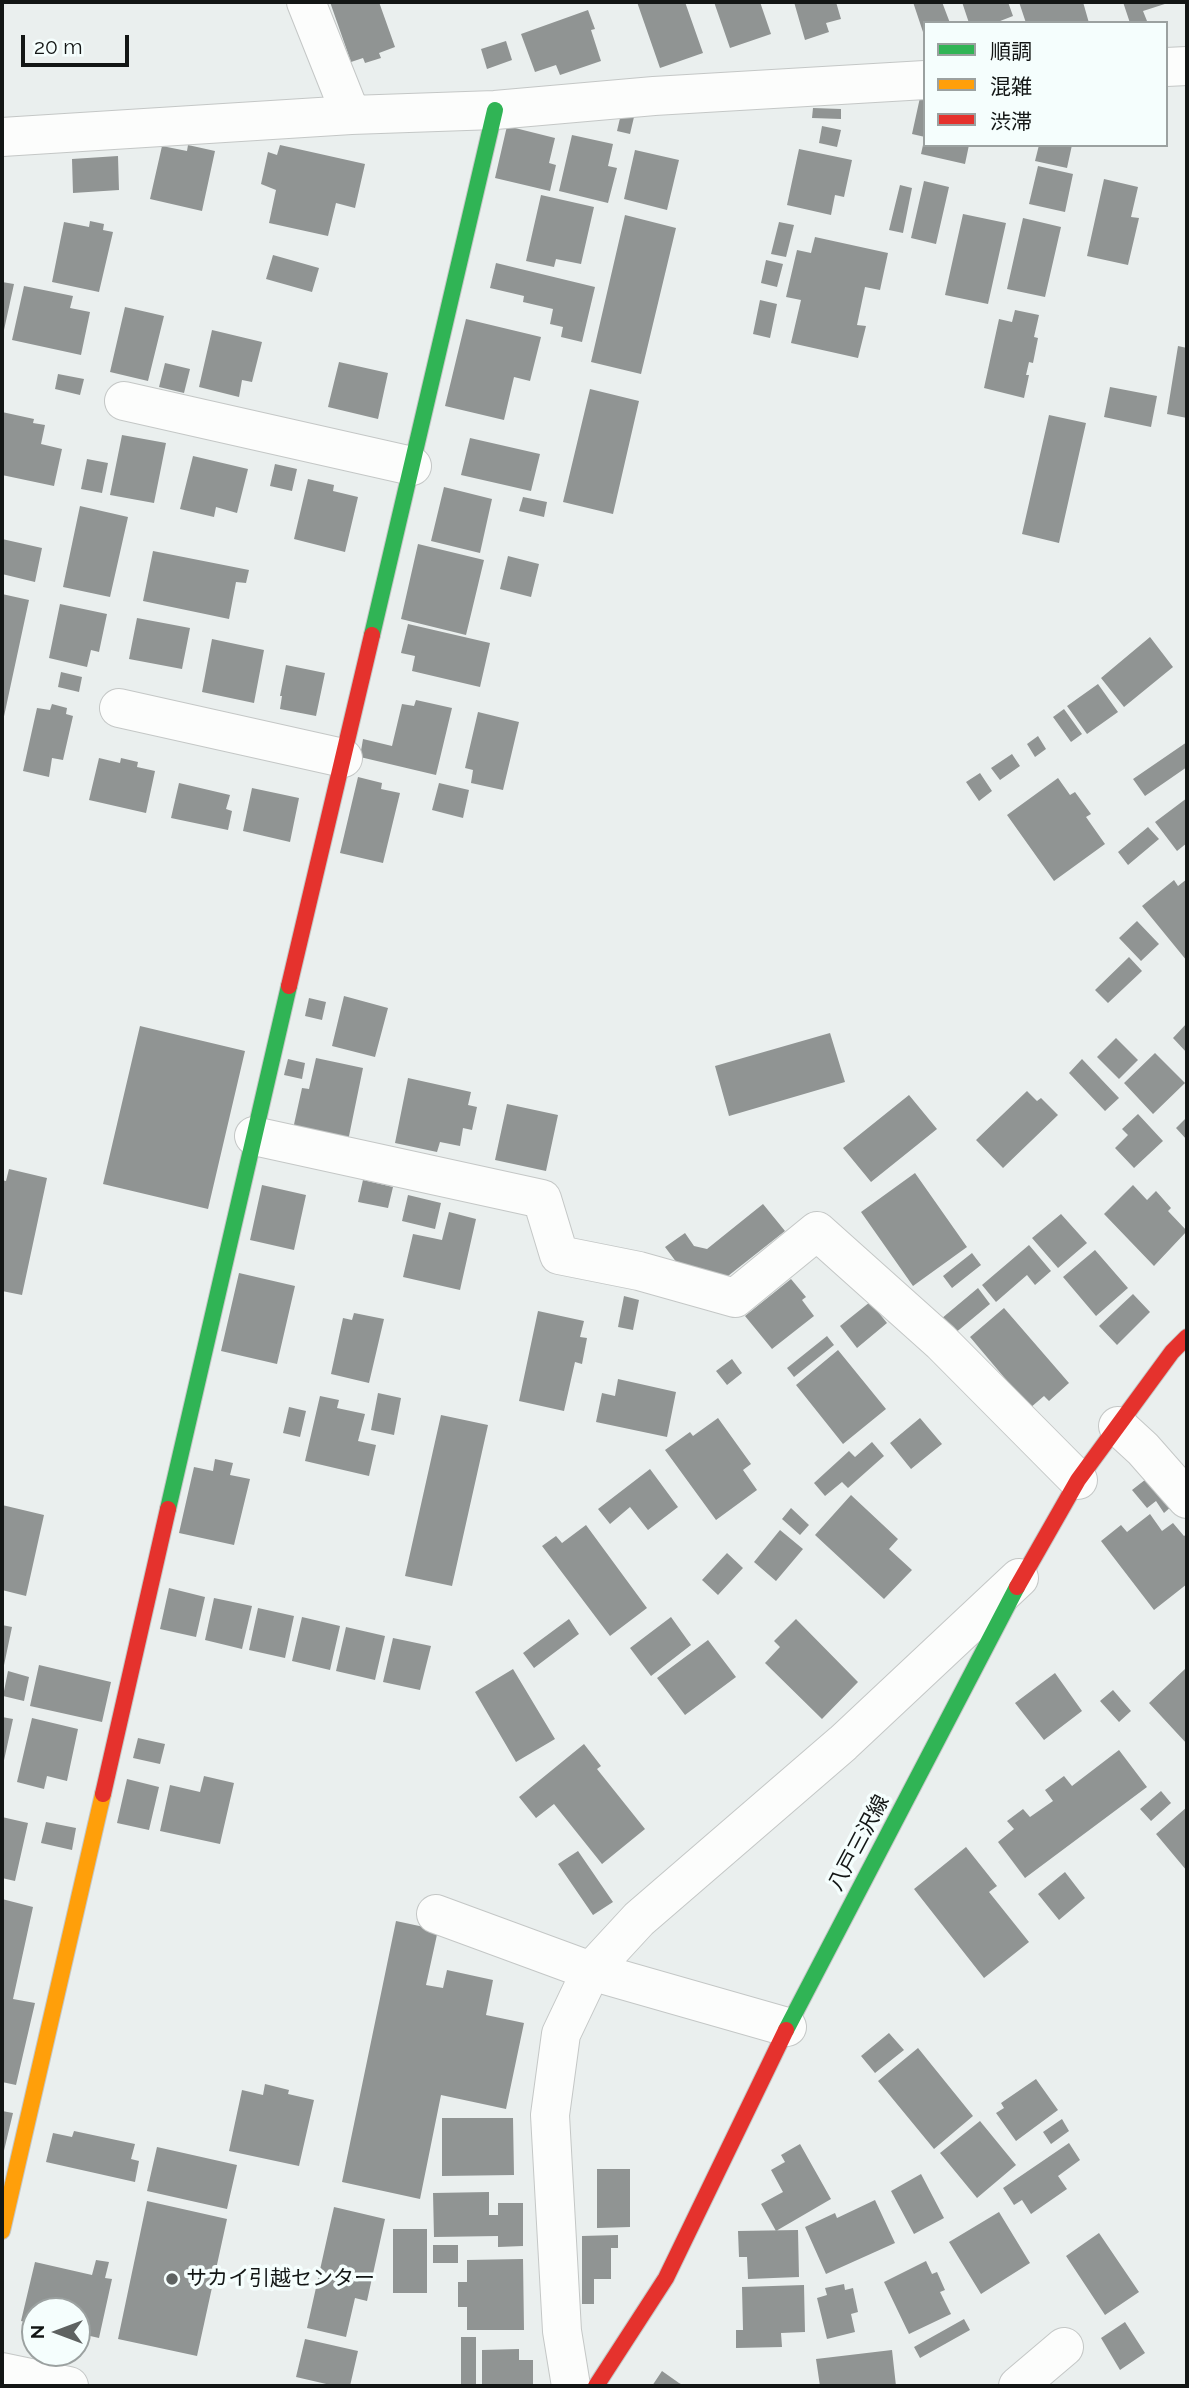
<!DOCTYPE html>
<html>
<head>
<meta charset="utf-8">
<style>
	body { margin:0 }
	#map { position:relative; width:1189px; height:2388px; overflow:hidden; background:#eaefee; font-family:Raleway,"Noto Sans JP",sans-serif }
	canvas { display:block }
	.frame { position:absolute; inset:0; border:4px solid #131615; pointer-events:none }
	.legend { position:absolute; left:923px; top:21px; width:245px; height:126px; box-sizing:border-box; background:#f5fefd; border:2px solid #9ba1a0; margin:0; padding:9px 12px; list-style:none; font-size:21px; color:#131615 }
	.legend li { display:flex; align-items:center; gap:14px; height:35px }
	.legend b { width:35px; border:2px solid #9ba1a0 }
	.north { position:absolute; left:21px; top:2297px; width:70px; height:70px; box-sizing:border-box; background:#f5fefd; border:2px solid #9ba1a0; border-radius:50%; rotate:270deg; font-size:19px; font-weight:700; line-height:28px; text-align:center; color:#131615 }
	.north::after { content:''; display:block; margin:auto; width:24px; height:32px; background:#5e6261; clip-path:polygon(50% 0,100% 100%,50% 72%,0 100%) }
	.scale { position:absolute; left:21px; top:35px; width:108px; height:32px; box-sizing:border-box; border:4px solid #131615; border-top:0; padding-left:9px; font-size:21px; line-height:24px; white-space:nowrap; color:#131615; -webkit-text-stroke:5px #f5fefd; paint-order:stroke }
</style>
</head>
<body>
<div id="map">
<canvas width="1189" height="2388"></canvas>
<div class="frame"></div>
<ul class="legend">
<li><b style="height:9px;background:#30b455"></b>順調</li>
<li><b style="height:9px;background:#ff9f0a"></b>混雑</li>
<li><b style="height:9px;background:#e5322d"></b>渋滞</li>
</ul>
<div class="north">N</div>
<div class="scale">20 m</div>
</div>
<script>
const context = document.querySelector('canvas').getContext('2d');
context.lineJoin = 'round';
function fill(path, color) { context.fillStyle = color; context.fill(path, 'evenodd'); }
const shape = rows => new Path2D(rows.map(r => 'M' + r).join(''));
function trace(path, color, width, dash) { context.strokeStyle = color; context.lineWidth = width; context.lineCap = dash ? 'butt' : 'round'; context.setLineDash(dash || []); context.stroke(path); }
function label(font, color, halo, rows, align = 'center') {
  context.font = font + ' Raleway,"Noto Sans JP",sans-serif'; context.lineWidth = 7; context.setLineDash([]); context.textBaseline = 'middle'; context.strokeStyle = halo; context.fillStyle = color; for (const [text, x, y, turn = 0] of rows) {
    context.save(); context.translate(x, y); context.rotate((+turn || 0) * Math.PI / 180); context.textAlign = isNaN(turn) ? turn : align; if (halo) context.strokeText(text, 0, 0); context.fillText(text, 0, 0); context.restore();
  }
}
const building = shape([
	[330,2,379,2,395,47,379,53,381,58,365,63,363,58,351,62],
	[637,2,685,2,703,53,660,68],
	[714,2,760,2,771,34,730,48],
	[794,2,836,2,841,19,826,23,829,32,805,40],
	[913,2,942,2,950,23,925,23,924,35],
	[962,2,1008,2,1013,16,995,23,969,23],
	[1019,2,1083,2,1089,23,1026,23],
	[1123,2,1171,2,1143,11,1147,21,1130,23],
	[588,10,595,29,591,30,601,61,560,75,556,65,535,72,521,34],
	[506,41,512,60,487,69,481,49],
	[921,93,925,94,925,137,912,134],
	[813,108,841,109,841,119,812,118],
	[621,114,634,117,630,134,617,131],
	[507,126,555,138,549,163,556,165,550,191,495,178],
	[822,126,841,130,837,147,819,143],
	[572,135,613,144,608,166,617,168,608,203,559,191],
	[188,145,215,151,202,211,150,199,162,146,187,151],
	[280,145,365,164,355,208,336,203,328,236,269,223,276,190,261,184,268,152,277,155],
	[923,145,969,145,965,164,921,154],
	[1039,145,1072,145,1067,168,1035,161],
	[799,149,852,160,844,197,835,195,831,215,787,205],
	[635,150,679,160,667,210,624,199],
	[118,156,119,190,73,193,72,159],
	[1038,166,1073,174,1065,212,1029,204],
	[1104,179,1138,187,1131,217,1139,218,1128,265,1087,256],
	[924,181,949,187,936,244,911,238],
	[900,185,912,188,903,233,889,230],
	[541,195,594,207,581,264,556,259,554,267,526,261],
	[963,214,1006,223,988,304,945,295],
	[625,215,676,228,641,374,591,362],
	[1023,218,1061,227,1045,297,1007,289],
	[90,221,104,224,103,230,113,232,99,292,52,282,64,222,89,227],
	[779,222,794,225,786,257,771,254],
	[815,237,888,253,880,290,865,287,857,325,866,326,858,358,791,343,801,300,786,297,797,250,811,253],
	[273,255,319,268,312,292,266,279],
	[766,260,783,264,777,287,761,283],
	[496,263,595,287,582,342,561,337,563,327,550,324,553,309,523,302,524,296,490,288],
	[2,282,14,284,4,330,2,329],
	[24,286,73,296,70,308,90,312,81,355,12,340],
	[760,300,777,304,770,338,753,334],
	[125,307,164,316,148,381,110,372],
	[1015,310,1039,315,1034,337,1038,338,1033,363,1029,362,1026,375,1029,375,1024,398,984,388,999,319,1012,322],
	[466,319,541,337,530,381,514,377,504,420,445,406],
	[212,330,262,342,252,382,242,380,239,397,199,387],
	[1178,346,1187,348,1187,418,1167,414],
	[339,362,388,373,378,419,328,407],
	[165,363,190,369,184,393,159,387],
	[58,374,84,379,80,395,55,389],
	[1110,387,1157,396,1151,427,1104,417],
	[590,389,639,401,613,514,563,502],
	[2,412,34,419,33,423,45,425,41,444,62,449,54,486,2,475],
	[1049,415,1086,423,1059,543,1022,534],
	[122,435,166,443,154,503,110,495],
	[470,438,540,454,531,491,461,475],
	[193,456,248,469,237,513,216,507,214,517,180,509],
	[87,459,108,463,102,493,81,489],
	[275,464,297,469,292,491,270,486],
	[308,479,334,485,333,491,358,497,345,552,294,539],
	[444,487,492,499,480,553,431,541],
	[523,497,547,502,544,517,519,511],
	[80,506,128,517,110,597,63,587],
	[2,539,42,548,35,582,2,574],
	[418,544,484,560,466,635,401,619],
	[153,551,249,570,246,583,236,582,229,619,143,601],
	[508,556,539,564,531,597,500,589],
	[2,594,29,600,3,721,2,721],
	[60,604,107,614,99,652,91,650,87,667,49,658],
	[137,618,190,628,182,669,129,659],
	[408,624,490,643,480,687,412,671,415,656,401,653],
	[1150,637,1173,667,1124,707,1101,678],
	[212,639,264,650,254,703,202,692],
	[286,665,325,673,316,716,280,709,282,696,280,696],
	[61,672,82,677,79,692,58,687],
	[1098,684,1118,712,1087,734,1067,706],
	[416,700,452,708,436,775,360,757,363,739,392,746,402,704,414,706],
	[52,704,67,708,66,714,73,716,63,760,52,758,49,777,23,771,37,708,50,710],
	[1064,709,1082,734,1071,742,1053,717],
	[478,712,519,722,503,790,471,783,473,770,465,768],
	[1038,736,1046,749,1035,757,1027,744],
	[1187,742,1187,767,1145,796,1133,779],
	[1012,754,1020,766,1000,780,991,768],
	[99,758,120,763,121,758,138,762,137,767,155,771,146,813,89,800],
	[980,773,992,791,979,801,966,782],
	[358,777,382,783,381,789,400,793,383,863,340,853],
	[1058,778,1070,795,1075,792,1091,814,1086,817,1105,844,1054,881,1007,815],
	[179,783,230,795,226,809,232,811,228,830,171,818],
	[439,783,469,790,463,818,432,810],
	[252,788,299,798,290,842,243,831],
	[1187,798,1187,843,1177,851,1155,822],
	[1148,827,1159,839,1128,865,1118,852],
	[1187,879,1187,961,1142,906,1174,880,1178,886],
	[1137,921,1159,944,1141,961,1119,938],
	[1129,957,1142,971,1108,1003,1095,990],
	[344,996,388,1008,375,1057,332,1046],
	[309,998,326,1002,322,1020,305,1016],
	[1187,1023,1187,1053,1173,1038],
	[140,1026,245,1051,208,1209,103,1184],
	[830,1033,845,1082,729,1116,715,1066],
	[1116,1038,1138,1060,1119,1079,1097,1057],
	[1155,1053,1185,1083,1153,1114,1124,1083],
	[316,1058,363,1068,348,1141,293,1129,302,1088,309,1089],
	[288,1059,305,1063,302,1079,284,1075],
	[1082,1059,1119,1098,1105,1111,1069,1073],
	[408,1078,471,1092,468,1105,477,1107,472,1130,463,1128,460,1146,440,1142,437,1152,395,1143],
	[1027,1091,1037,1101,1041,1098,1058,1115,1003,1168,976,1140],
	[909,1095,937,1129,871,1182,843,1148],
	[507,1104,558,1115,546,1171,495,1160],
	[1138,1114,1163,1141,1134,1168,1115,1148,1128,1135,1122,1129],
	[1187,1117,1187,1140,1176,1128],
	[9,1169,47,1178,22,1295,2,1291,2,1180,6,1181],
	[915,1173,967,1247,913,1286,861,1212],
	[363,1180,393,1187,388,1208,358,1202],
	[262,1185,306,1195,294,1250,250,1240],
	[1133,1185,1147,1200,1156,1191,1171,1208,1168,1211,1187,1231,1154,1266,1104,1214],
	[408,1195,441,1203,435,1229,402,1221],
	[763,1204,785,1231,728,1276,680,1267,665,1247,685,1233,694,1246,707,1249],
	[449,1212,476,1219,460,1290,403,1277,413,1234,442,1240],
	[1061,1214,1087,1243,1058,1268,1032,1238],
	[1029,1245,1051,1271,1035,1285,1027,1275,996,1302,982,1285],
	[1095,1250,1128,1288,1096,1316,1063,1277],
	[972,1253,981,1265,952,1288,943,1276],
	[239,1273,295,1286,277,1364,221,1351],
	[791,1279,806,1297,802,1300,814,1316,772,1349,745,1316],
	[978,1288,990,1304,954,1334,941,1319],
	[1133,1294,1150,1312,1117,1345,1099,1326],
	[624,1296,639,1300,633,1330,618,1327],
	[870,1302,887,1323,857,1348,840,1326],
	[1004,1308,1069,1383,1049,1401,1044,1396,1030,1408,970,1337],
	[538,1311,584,1321,580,1337,587,1338,582,1364,575,1362,564,1411,519,1401],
	[354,1313,384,1319,369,1383,331,1374,343,1318,352,1320],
	[827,1336,834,1345,794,1377,787,1368],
	[838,1350,886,1409,843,1444,796,1385],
	[732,1359,742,1373,727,1385,716,1371],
	[618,1379,676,1392,667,1437,596,1422,602,1393,615,1396],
	[378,1393,401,1398,394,1435,371,1430],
	[320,1396,339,1400,337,1408,365,1414,358,1441,376,1445,369,1476,305,1461],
	[289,1407,306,1411,300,1437,283,1433],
	[441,1415,488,1425,452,1586,405,1576],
	[718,1418,751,1464,743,1470,757,1490,716,1520,665,1450,690,1432,693,1436],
	[920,1418,942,1444,911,1469,890,1443],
	[872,1442,884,1456,848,1488,842,1482,825,1496,814,1483,849,1451,855,1457],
	[215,1459,233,1463,230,1475,250,1479,234,1545,179,1533,194,1467,213,1471],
	[650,1469,678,1507,648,1530,630,1507,610,1524,598,1509],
	[1150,1476,1173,1505,1164,1513,1156,1501,1147,1508,1132,1490],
	[851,1495,898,1539,889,1549,912,1570,884,1599,815,1535],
	[2,1505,44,1515,26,1596,2,1590],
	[791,1508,809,1525,800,1535,782,1519],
	[1150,1514,1162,1531,1173,1523,1184,1536,1187,1534,1187,1584,1154,1610,1101,1541,1121,1525,1127,1532],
	[586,1525,647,1608,610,1636,542,1546,556,1536,562,1543],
	[780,1530,803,1549,776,1581,754,1562],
	[727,1553,743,1568,718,1595,702,1580],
	[169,1588,205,1597,196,1637,160,1629],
	[214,1598,252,1606,242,1649,205,1640],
	[258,1608,294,1616,285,1658,249,1650],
	[302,1617,340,1626,330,1670,292,1661],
	[671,1617,691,1645,651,1676,630,1648],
	[569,1619,579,1634,534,1668,523,1653],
	[796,1619,858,1682,822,1719,765,1663,780,1647,774,1641],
	[2,1625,12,1627,3,1670,2,1670],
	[346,1627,385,1636,375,1680,336,1671],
	[393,1638,431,1646,420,1690,383,1682],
	[708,1640,736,1677,685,1715,657,1678],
	[39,1665,111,1682,102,1722,30,1706],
	[513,1669,555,1739,516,1762,475,1692],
	[1185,1669,1187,1672,1187,1744,1149,1703],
	[8,1671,29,1677,24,1701,3,1696],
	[1055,1673,1082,1711,1044,1740,1015,1703],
	[1113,1690,1131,1711,1119,1722,1100,1701],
	[2,1717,13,1719,3,1765,2,1765],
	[32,1718,78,1729,67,1781,47,1776,44,1789,17,1782],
	[138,1738,165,1744,160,1764,133,1758],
	[584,1744,601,1766,597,1769,645,1829,602,1864,554,1804,536,1818,519,1797],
	[1119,1750,1147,1787,1025,1878,998,1842,1014,1829,1007,1821,1023,1809,1030,1817,1053,1801,1045,1790,1064,1776,1072,1786],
	[204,1776,234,1783,220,1844,160,1831,170,1785,200,1792],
	[127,1779,159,1787,149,1830,117,1823],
	[1161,1791,1171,1803,1151,1821,1140,1809],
	[1187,1807,1187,1871,1156,1834],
	[2,1817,28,1823,15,1881,2,1878],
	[46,1822,76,1828,72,1850,41,1843],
	[966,1847,997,1886,989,1892,1029,1942,984,1978,914,1889],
	[578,1851,613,1902,593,1915,558,1864],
	[1065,1872,1085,1898,1059,1920,1038,1894],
	[2,1899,33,1907,13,1999,35,2003,16,2085,2,2082],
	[396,1921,438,1930,426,1985,443,1988,447,1970,493,1980,486,2015,524,2023,506,2109,441,2095,420,2199,342,2182],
	[889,2033,904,2050,875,2073,861,2056],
	[918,2048,973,2116,934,2149,878,2081],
	[1036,2079,1058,2110,1016,2141,996,2113,1004,2108,1001,2103],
	[265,2084,289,2090,288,2094,314,2100,299,2166,229,2151,242,2090,263,2095],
	[2,2111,13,2113,2,2159],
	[442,2118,513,2118,514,2175,442,2176],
	[1062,2119,1069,2131,1051,2144,1043,2132],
	[980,2121,1016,2165,977,2198,940,2153],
	[74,2131,135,2144,131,2159,139,2161,135,2182,46,2162,53,2133,72,2137],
	[1069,2143,1080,2160,1058,2176,1067,2189,1031,2214,1022,2200,1014,2205,1003,2188],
	[800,2144,831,2199,776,2231,761,2204,783,2192,771,2170,785,2162,781,2155],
	[157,2147,237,2165,227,2209,147,2191],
	[597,2169,630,2169,630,2227,597,2228],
	[921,2174,944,2218,914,2234,891,2191],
	[489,2192,489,2215,498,2215,498,2203,523,2203,523,2246,498,2247,498,2236,434,2237,433,2193],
	[875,2200,895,2243,826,2274,805,2227,835,2213,837,2218],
	[147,2201,227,2219,197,2356,118,2339],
	[334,2207,385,2219,367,2301,355,2298,346,2337,307,2328],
	[999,2212,1030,2263,981,2294,949,2242],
	[393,2229,427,2229,427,2293,393,2293],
	[798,2230,799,2277,748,2279,747,2257,739,2257,738,2231],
	[1099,2233,1139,2292,1105,2315,1066,2256],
	[618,2235,618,2248,611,2248,611,2279,594,2279,594,2304,582,2304,582,2236],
	[433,2245,458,2245,458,2263,433,2263],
	[523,2259,524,2330,467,2330,467,2307,458,2307,458,2282,467,2282,467,2260],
	[96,2260,109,2262,105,2278,112,2279,99,2338,77,2333,77,2311,35,2311,35,2324,21,2321,35,2262,92,2275],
	[926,2261,932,2274,937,2272,945,2290,940,2292,951,2314,909,2334,884,2282],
	[844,2284,845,2290,853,2288,858,2312,851,2314,855,2332,827,2339,817,2298,827,2295,825,2288],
	[804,2285,805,2332,781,2333,782,2347,736,2348,736,2330,743,2330,742,2287],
	[964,2319,970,2330,920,2358,914,2347],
	[1125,2322,1145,2353,1120,2370,1101,2338],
	[461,2337,476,2337,476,2386,461,2386],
	[305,2339,358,2351,350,2386,335,2386,296,2377],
	[519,2349,519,2360,533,2360,533,2386,482,2386,482,2350],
	[892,2350,896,2386,820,2386,816,2359],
	[662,2371,679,2383,685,2386,652,2386]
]);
const street = shape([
	[306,2,351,115],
	[1166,67,1187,66],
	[2,137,351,115,495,110,654,96,925,80],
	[124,401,412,466],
	[119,708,343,758],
	[254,1136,542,1199,559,1255,639,1271,735,1298,817,1231,941,1342,1078,1480],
	[1118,1426,1143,1449,1187,1499],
	[436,1914,591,1971,787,2027],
	[2,2372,69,2386],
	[571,2386,562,2331,550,2115,561,2034,591,1971,639,1919,843,1743,1019,1578],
	[1018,2386,1064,2347]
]);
const fast = shape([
	[372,635,495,110],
	[168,1509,289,986],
	[786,2030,1017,1587]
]);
const slow = shape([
	[2,2231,103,1794]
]);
const jam = shape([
	[289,986,372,635],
	[1017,1587,1078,1480,1172,1352,1187,1337],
	[103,1794,168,1509],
	[596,2386,666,2278,786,2030]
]);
const markers = [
	[172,2279,7,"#5e6261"]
];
const streetNames = [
	["八戸三沢線",859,1843,-62]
];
const poiNames = [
	["サカイ引越センター",186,2279]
];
fill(building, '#909493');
trace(street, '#c4c7c6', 40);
trace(fast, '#c4c7c6', 18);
trace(slow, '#c4c7c6', 18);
trace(jam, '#c4c7c6', 18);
trace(street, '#fcfdfc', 38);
trace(fast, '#30b455', 16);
trace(slow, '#ff9f0a', 16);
trace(jam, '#e5322d', 16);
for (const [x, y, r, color] of markers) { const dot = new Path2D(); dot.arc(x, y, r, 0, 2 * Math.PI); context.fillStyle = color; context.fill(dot); trace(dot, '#f5fefd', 2.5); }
label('21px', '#131615', '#f5fefd', streetNames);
label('21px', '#131615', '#f5fefd', poiNames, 'left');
</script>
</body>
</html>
